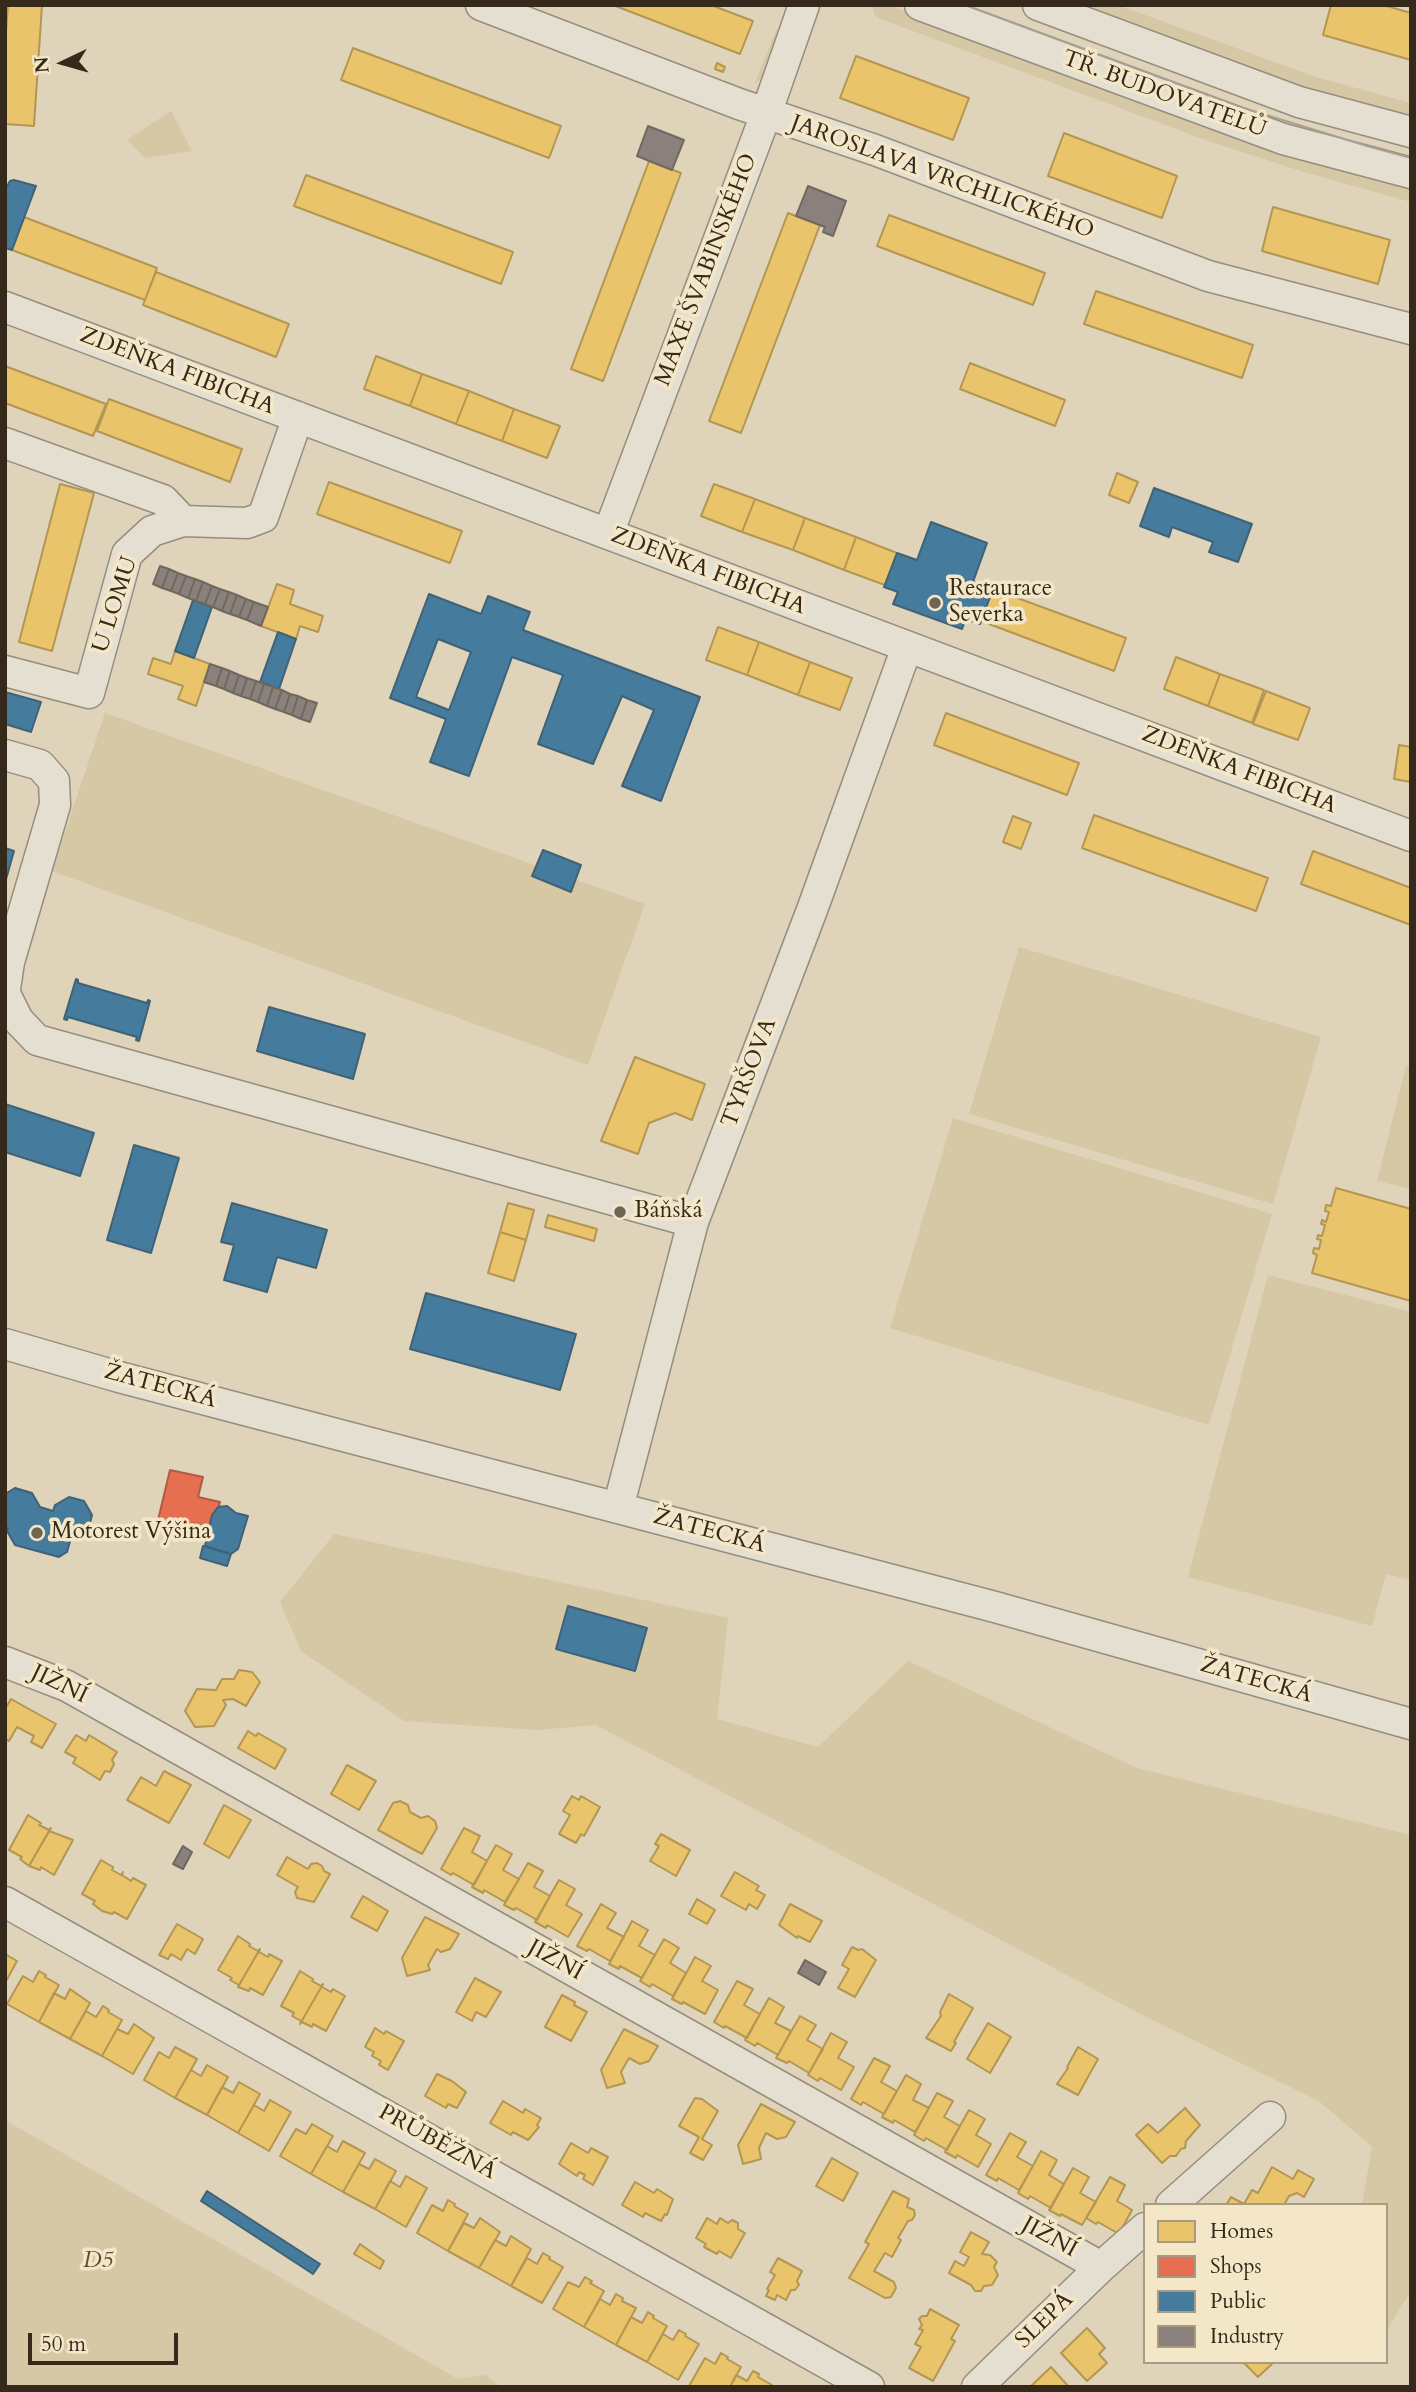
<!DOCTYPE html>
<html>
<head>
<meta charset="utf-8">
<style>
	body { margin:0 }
	#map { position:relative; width:1416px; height:2392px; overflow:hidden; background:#dfd4ba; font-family:Cardo,serif }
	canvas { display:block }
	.frame { position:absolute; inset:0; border:7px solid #35291c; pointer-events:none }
	.legend { position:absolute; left:1143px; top:2203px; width:245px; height:161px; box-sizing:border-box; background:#f4e7c8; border:2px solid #a89b83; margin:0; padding:9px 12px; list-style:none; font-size:21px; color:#35291c }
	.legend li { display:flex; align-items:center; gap:14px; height:35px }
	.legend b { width:35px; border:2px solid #a89b83 }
	.north { position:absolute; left:28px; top:28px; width:70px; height:70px; -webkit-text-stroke:5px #f4e7c8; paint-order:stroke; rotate:265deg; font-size:19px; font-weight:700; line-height:28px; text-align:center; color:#35291c }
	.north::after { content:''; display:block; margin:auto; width:24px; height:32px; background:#35291c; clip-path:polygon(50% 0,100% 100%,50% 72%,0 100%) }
	.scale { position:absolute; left:28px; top:2333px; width:150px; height:32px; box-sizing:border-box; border:4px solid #35291c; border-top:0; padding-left:9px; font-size:21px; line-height:24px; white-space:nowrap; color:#35291c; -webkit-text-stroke:5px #f4e7c8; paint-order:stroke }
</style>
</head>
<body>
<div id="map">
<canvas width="1416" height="2392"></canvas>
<div class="frame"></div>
<ul class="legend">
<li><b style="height:19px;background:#e9c46a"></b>Homes</li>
<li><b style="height:19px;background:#e76f51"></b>Shops</li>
<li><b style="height:19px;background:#457b9d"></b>Public</li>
<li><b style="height:19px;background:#8a817c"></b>Industry</li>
</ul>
<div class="north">N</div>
<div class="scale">50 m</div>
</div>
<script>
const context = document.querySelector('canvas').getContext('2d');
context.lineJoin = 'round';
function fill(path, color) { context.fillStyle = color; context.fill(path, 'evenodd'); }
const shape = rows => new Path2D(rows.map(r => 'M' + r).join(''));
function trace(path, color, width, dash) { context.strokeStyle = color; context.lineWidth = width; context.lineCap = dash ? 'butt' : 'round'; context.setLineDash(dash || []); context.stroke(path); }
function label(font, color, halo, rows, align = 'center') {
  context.font = font + ' Cardo,serif'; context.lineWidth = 7; context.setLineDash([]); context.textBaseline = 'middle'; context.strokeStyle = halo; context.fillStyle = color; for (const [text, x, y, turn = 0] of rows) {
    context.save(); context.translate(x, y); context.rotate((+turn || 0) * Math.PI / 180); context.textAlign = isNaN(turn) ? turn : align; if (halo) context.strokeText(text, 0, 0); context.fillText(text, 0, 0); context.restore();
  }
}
const green = shape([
	[873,5,888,5,1234,133,1411,186,1411,202,1307,173,1211,142,878,18,874,14],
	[1073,5,1118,5,1316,77,1411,103,1411,119,1313,92],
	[776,30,782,32,766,74,754,85],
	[171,111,192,151,145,158,127,140],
	[105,713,645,904,588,1065,52,871],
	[1019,947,1321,1037,1273,1204,969,1114],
	[1406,1066,1411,1068,1411,1189,1377,1181],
	[953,1118,1272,1214,1209,1425,890,1328],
	[1268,1275,1411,1312,1411,1580,1386,1574,1372,1626,1188,1577],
	[334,1534,728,1618,717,1719,818,1747,908,1661,1137,1768,1411,1835,1411,2291,1386,2331,1386,2205,1362,2205,1372,2147,1319,2101,1148,2018,596,1725,537,1730,404,1721,301,1651,280,1602],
	[5,2120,458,2379,485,2375,502,2387,5,2387]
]);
const homes = shape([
	[8,5,42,5,34,126,5,124,5,46,8,5],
	[613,5,711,5,753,21,740,54,613,5],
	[1331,5,1383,5,1411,13,1411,60,1323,35,1331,5],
	[353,48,561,126,549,158,341,80,353,48],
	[856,56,969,98,953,140,840,98,856,56],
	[717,63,725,67,723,72,715,69,717,63],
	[1064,133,1177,176,1162,218,1048,176,1064,133],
	[649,161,681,173,603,381,571,369,649,161],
	[306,175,513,252,501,284,294,206,306,175],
	[1273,207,1390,240,1378,284,1262,251,1273,207],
	[788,213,820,225,741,433,709,421,788,213],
	[889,215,1045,273,1033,305,877,246,889,215],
	[24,217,157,268,145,300,12,250,24,217],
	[156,272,289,324,276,357,143,305,156,272],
	[1096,291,1253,345,1242,378,1084,324,1096,291],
	[376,356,422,374,410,406,364,389,376,356],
	[970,363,1065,400,1055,426,960,389,970,363],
	[5,366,106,404,93,436,5,403,5,366],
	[422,374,469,391,456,424,410,406,422,374],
	[469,391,514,409,502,441,456,424,469,391],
	[109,399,242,449,230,482,97,431,109,399],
	[514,409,560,426,547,458,502,441,514,409],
	[1117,473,1138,482,1129,503,1109,495,1117,473],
	[329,482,462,531,450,563,317,514,329,482],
	[60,484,94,493,52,651,19,642,60,484],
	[714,484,755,499,742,532,701,516,714,484],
	[755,499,805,518,793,550,742,532,755,499],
	[805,518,856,537,844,570,793,550,805,518],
	[856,537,897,553,885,585,844,570,856,537],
	[277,584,294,590,290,604,323,616,318,632,300,626,296,639,261,626,277,584],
	[993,589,1126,638,1114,671,981,621,993,589],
	[718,627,759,642,747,675,706,660,718,627],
	[759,642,810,662,798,695,747,675,759,642],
	[175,651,210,664,196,706,178,699,183,686,148,674,153,658,171,664,175,651],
	[1176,657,1220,674,1208,706,1164,689,1176,657],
	[810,662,852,678,840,710,798,695,810,662],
	[1220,674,1264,690,1252,723,1208,706,1220,674],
	[1266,691,1310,708,1298,740,1253,724,1266,691],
	[946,713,1079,763,1067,795,934,745,946,713],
	[1399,745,1411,747,1411,782,1394,779,1399,745],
	[1094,815,1268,878,1256,911,1082,848,1094,815],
	[1013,816,1031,823,1021,849,1003,842,1013,816],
	[1313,851,1411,888,1411,925,1301,884,1313,851],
	[635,1057,705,1084,692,1120,675,1113,649,1123,638,1154,601,1141,635,1057],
	[1336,1188,1411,1209,1411,1301,1312,1273,1317,1255,1313,1253,1314,1248,1319,1249,1321,1240,1317,1239,1318,1235,1322,1236,1325,1225,1321,1224,1322,1220,1326,1222,1329,1212,1325,1211,1326,1205,1331,1206,1336,1188],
	[508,1203,534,1210,526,1240,500,1232,508,1203],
	[548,1215,597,1229,594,1241,545,1227,548,1215],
	[500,1232,526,1240,514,1281,488,1273,500,1232],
	[239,1670,252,1672,260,1682,246,1706,233,1699,223,1700,226,1705,214,1726,195,1727,185,1711,197,1689,216,1690,222,1679,234,1679,239,1670],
	[11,1699,56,1724,42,1748,31,1742,34,1736,17,1727,9,1741,5,1739,5,1709,11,1699],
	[248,1731,256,1736,258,1733,286,1749,275,1769,238,1748,248,1731],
	[76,1735,86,1741,89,1735,117,1752,112,1760,114,1764,110,1772,105,1771,100,1780,73,1763,76,1758,65,1752,76,1735],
	[347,1765,376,1781,359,1810,331,1794,347,1765],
	[164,1771,191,1785,169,1823,127,1800,141,1777,156,1786,164,1771],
	[572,1796,579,1800,581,1796,600,1807,584,1836,581,1834,576,1843,559,1834,570,1815,563,1811,572,1796],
	[400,1801,408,1805,410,1812,421,1818,428,1816,435,1821,437,1828,422,1854,378,1830,393,1803,400,1801],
	[224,1805,251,1820,229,1858,204,1844,224,1805],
	[28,1815,41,1823,39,1825,49,1830,51,1828,29,1866,20,1859,22,1857,9,1850,28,1815],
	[464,1828,480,1836,472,1852,487,1861,474,1885,453,1873,451,1875,441,1869,464,1828],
	[49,1831,73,1840,54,1875,41,1867,40,1870,29,1866,49,1831],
	[661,1834,690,1850,676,1876,650,1861,659,1846,655,1844,661,1834],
	[496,1845,512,1854,503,1870,519,1879,505,1902,484,1890,483,1893,472,1887,496,1845],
	[287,1857,308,1869,311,1864,317,1863,322,1866,324,1871,330,1874,314,1902,297,1898,295,1892,298,1887,277,1875,287,1857],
	[101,1860,113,1867,112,1870,121,1875,123,1872,122,1875,131,1881,133,1878,146,1885,127,1919,114,1912,112,1914,102,1911,93,1904,95,1901,82,1894,101,1860],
	[528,1863,543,1871,534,1887,550,1896,537,1920,516,1908,514,1910,504,1905,528,1863],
	[735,1872,759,1886,756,1890,765,1895,757,1909,749,1904,746,1910,721,1896,735,1872],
	[559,1880,575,1889,566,1905,582,1914,568,1937,547,1925,546,1928,535,1922,559,1880],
	[363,1896,388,1911,377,1931,351,1917,363,1896],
	[697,1899,715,1910,707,1924,689,1914,697,1899],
	[601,1904,616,1913,607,1928,624,1937,610,1961,589,1949,587,1951,577,1946,601,1904],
	[790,1904,822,1921,810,1942,798,1936,797,1938,779,1925,790,1904],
	[425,1917,459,1934,450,1949,441,1952,437,1949,428,1965,430,1970,407,1976,402,1958,425,1917],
	[632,1921,648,1930,639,1946,655,1955,642,1978,620,1966,619,1969,609,1964,632,1921],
	[177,1924,203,1939,195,1954,187,1949,181,1960,171,1954,168,1959,159,1955,177,1924],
	[238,1936,250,1944,249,1946,258,1951,260,1949,239,1985,230,1980,232,1978,218,1970,238,1936],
	[664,1939,679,1948,670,1963,686,1973,673,1996,652,1984,650,1987,640,1981,664,1939],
	[852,1947,858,1950,862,1949,876,1960,855,1997,838,1988,849,1969,842,1965,852,1947],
	[260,1949,259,1952,268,1957,269,1954,282,1961,263,1995,250,1988,249,1991,238,1987,260,1949],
	[5,1954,17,1961,5,1983,5,1954],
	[695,1957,711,1966,702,1981,718,1990,705,2014,683,2002,682,2004,672,1999,695,1957],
	[39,1971,46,1975,45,1977,59,1985,39,2022,7,2004,23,1976,33,1982,39,1971],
	[300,1971,313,1979,312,1981,321,1986,323,1984,300,2024,301,2021,292,2016,294,2013,281,2006,300,1971],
	[475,1978,501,1992,486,2017,476,2012,472,2021,456,2012,475,1978],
	[737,1981,753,1989,744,2005,760,2014,747,2038,725,2026,724,2028,714,2022,737,1981],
	[323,1984,322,1987,331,1992,333,1989,345,1996,326,2031,313,2024,312,2027,302,2022,300,2024,323,1984],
	[70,1989,90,2003,70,2039,39,2022,54,1993,65,1999,70,1989],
	[949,1994,973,2008,954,2042,956,2043,951,2051,926,2038,941,2016,940,2012,949,1994],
	[562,1995,575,2002,574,2005,587,2012,571,2041,545,2027,562,1995],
	[769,1998,784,2007,775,2023,791,2031,778,2055,757,2043,755,2046,745,2040,769,1998],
	[103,2006,109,2010,108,2012,122,2020,102,2056,70,2039,86,2011,96,2017,103,2006],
	[800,2016,816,2025,807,2040,823,2049,809,2073,789,2061,787,2063,776,2058,800,2016],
	[988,2023,1011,2037,990,2073,967,2059,988,2023],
	[134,2024,154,2038,133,2074,102,2056,117,2029,128,2034,134,2024],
	[375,2028,384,2034,386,2031,404,2041,388,2070,379,2065,381,2061,372,2056,374,2052,365,2047,375,2028],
	[624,2029,658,2046,649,2061,640,2064,629,2058,621,2072,625,2083,607,2088,601,2070,624,2029],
	[831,2033,847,2042,838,2058,854,2067,841,2090,820,2078,818,2081,808,2075,831,2033],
	[175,2047,197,2059,175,2098,144,2080,159,2052,169,2058,175,2047],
	[1078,2047,1098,2059,1078,2095,1057,2084,1068,2068,1067,2067,1078,2047],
	[874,2058,890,2066,881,2082,897,2091,884,2114,863,2102,861,2105,851,2099,874,2058],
	[207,2065,228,2077,207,2115,175,2098,191,2070,201,2076,207,2065],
	[437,2074,452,2081,466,2092,457,2108,448,2104,446,2108,425,2096,437,2074],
	[906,2075,921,2084,913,2100,929,2108,915,2132,894,2120,893,2123,882,2117,906,2075],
	[239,2082,260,2094,238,2133,207,2115,222,2087,233,2093,239,2082],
	[937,2093,953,2101,944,2117,960,2126,947,2150,926,2138,924,2141,914,2135,937,2093],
	[695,2098,702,2099,718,2111,702,2139,712,2145,703,2160,690,2153,699,2137,679,2126,695,2098],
	[270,2100,291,2112,269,2151,238,2133,254,2105,264,2111,270,2100],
	[503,2101,523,2113,525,2109,541,2118,537,2125,539,2127,528,2140,513,2132,511,2135,490,2123,503,2101],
	[761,2104,795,2122,786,2137,777,2139,766,2133,759,2148,761,2159,743,2164,738,2145,761,2104],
	[1185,2108,1200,2125,1186,2141,1185,2148,1181,2149,1176,2156,1170,2156,1162,2163,1136,2135,1148,2124,1158,2133,1185,2108],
	[969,2110,985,2119,976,2135,991,2144,978,2167,957,2155,956,2158,945,2152,969,2110],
	[312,2124,333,2136,311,2174,280,2156,296,2129,306,2134,312,2124],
	[1010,2133,1026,2142,1017,2157,1033,2166,1019,2190,998,2178,997,2181,986,2175,1010,2133],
	[343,2141,365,2153,343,2192,311,2174,327,2146,337,2152,343,2141],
	[571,2143,588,2153,591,2148,608,2157,593,2185,583,2179,585,2175,579,2172,577,2176,559,2164,571,2143],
	[1041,2151,1057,2160,1049,2175,1064,2184,1051,2208,1030,2196,1028,2199,1018,2193,1041,2151],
	[832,2158,858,2173,843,2201,816,2186,832,2158],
	[375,2159,396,2171,375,2209,343,2192,359,2164,369,2169,375,2159],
	[1272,2167,1293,2179,1298,2170,1314,2179,1304,2197,1297,2193,1289,2196,1284,2205,1226,2205,1231,2197,1244,2204,1252,2190,1258,2193,1272,2167],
	[1073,2168,1089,2177,1080,2193,1096,2202,1082,2225,1061,2214,1060,2216,1049,2210,1073,2168],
	[406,2176,427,2188,406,2227,375,2209,390,2181,400,2187,406,2176],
	[1110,2177,1125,2185,1117,2201,1132,2210,1119,2234,1098,2222,1096,2224,1086,2218,1110,2177],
	[635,2182,654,2193,657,2189,673,2199,667,2215,665,2214,661,2221,645,2213,643,2217,622,2205,635,2182],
	[893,2191,909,2199,907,2207,914,2210,915,2215,912,2220,908,2221,898,2238,901,2240,892,2257,885,2253,874,2271,894,2282,896,2288,891,2297,885,2298,849,2278,869,2244,865,2242,893,2191],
	[448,2200,455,2204,454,2206,468,2214,448,2251,417,2233,432,2205,443,2211,448,2200],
	[480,2218,500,2232,479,2268,448,2251,464,2223,474,2228,480,2218],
	[707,2218,717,2224,720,2218,728,2223,732,2220,738,2223,738,2229,745,2233,731,2258,719,2251,717,2254,704,2247,706,2244,696,2238,707,2218],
	[971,2232,989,2242,982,2254,990,2255,997,2262,994,2267,998,2275,992,2285,984,2286,981,2291,975,2291,971,2285,949,2273,955,2261,964,2266,969,2257,960,2252,971,2232],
	[511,2236,531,2249,511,2286,479,2268,495,2240,506,2246,511,2236],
	[360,2244,384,2261,380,2269,354,2254,360,2244],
	[543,2253,550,2257,549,2259,563,2267,542,2303,511,2286,527,2258,537,2264,543,2253],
	[778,2258,802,2271,797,2281,799,2285,795,2290,791,2290,786,2300,777,2295,775,2300,766,2296,769,2290,767,2289,775,2275,770,2272,778,2258],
	[585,2277,592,2281,590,2283,604,2291,584,2327,553,2309,568,2282,579,2287,585,2277],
	[616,2294,623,2298,622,2301,636,2308,616,2345,584,2327,600,2299,610,2305,616,2294],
	[930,2309,959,2325,951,2339,955,2341,933,2381,909,2368,921,2347,915,2344,923,2330,919,2329,922,2325,919,2319,922,2316,927,2316,930,2309],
	[648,2312,654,2316,653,2318,667,2326,647,2362,616,2345,631,2317,642,2323,648,2312],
	[1087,2328,1105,2348,1099,2354,1107,2363,1087,2381,1061,2353,1087,2328],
	[679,2330,686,2334,685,2336,699,2344,678,2380,647,2362,663,2334,673,2340,679,2330],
	[721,2353,728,2357,727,2359,741,2367,730,2387,689,2386,705,2358,715,2364,721,2353],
	[1243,2362,1274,2362,1258,2377,1243,2362],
	[1051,2367,1069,2387,1030,2387,1051,2367],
	[753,2371,759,2374,758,2377,772,2385,771,2387,730,2387,736,2375,747,2381,753,2371]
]);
const shops = shape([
	[170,1470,203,1477,198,1497,220,1502,214,1528,192,1523,191,1528,158,1520,170,1470]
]);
const public = shape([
	[14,180,36,186,12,250,5,248,5,190,10,181,14,180],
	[1154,488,1252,524,1238,562,1209,552,1213,542,1172,527,1169,537,1140,526,1154,488],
	[931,522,987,543,973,582,993,589,980,624,966,619,962,629,893,604,898,592,884,587,897,553,917,560,931,522],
	[429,594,481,614,488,596,530,612,523,630,700,697,661,801,622,786,654,710,622,696,593,764,538,744,563,675,512,657,469,776,430,762,446,719,390,698,429,594],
	[438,639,471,652,449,710,416,697,438,639],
	[193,600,212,607,194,658,175,651,193,600],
	[278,632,296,639,279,689,260,682,278,632],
	[5,692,41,702,31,732,5,724,5,692],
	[5,848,14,851,5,883,5,848],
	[543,850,581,865,571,892,532,876,543,850],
	[76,979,78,980,78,983,147,1003,148,1000,150,1001,139,1041,136,1040,137,1037,68,1017,67,1020,64,1019,76,979],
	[269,1007,365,1034,353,1079,257,1051,269,1007],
	[5,1104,94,1133,80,1176,5,1152,5,1104],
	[134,1145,179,1158,151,1253,107,1240,134,1145],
	[232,1203,327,1230,316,1268,277,1257,267,1292,224,1280,234,1245,221,1242,232,1203],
	[426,1293,576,1334,560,1390,410,1349,426,1293],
	[15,1488,32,1493,40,1507,53,1511,55,1505,69,1497,84,1501,92,1515,88,1531,74,1539,71,1538,67,1552,59,1557,15,1545,7,1531,8,1528,5,1527,5,1494,15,1488],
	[227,1506,236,1513,248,1516,238,1549,231,1554,205,1546,212,1515,218,1507,227,1506],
	[203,1546,231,1554,227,1566,200,1558,203,1546],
	[568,1606,647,1628,635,1671,556,1649,568,1606],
	[207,2191,320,2264,313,2274,201,2201,207,2191]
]);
const industry = shape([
	[648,126,684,140,672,170,637,156,648,126],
	[808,186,846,201,833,236,823,232,825,227,796,216,808,186],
	[160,566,169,569,162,588,153,584,160,566],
	[169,569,178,573,171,591,162,588,169,569],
	[178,573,186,576,179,594,171,591,178,573],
	[186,576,195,579,188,598,179,594,186,576],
	[195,579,203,582,196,601,188,598,195,579],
	[203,582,212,586,205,604,196,601,203,582],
	[212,586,220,589,213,607,205,604,212,586],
	[220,589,229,592,222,611,213,607,220,589],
	[229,592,237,595,230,614,222,611,229,592],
	[237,595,246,599,239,617,230,614,237,595],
	[246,599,254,602,247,620,239,617,246,599],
	[254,602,268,607,261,626,247,620,254,602],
	[210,664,222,668,216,686,204,682,210,664],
	[222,668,230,671,224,689,216,686,222,668],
	[230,671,239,675,233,693,224,689,230,671],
	[239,675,247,678,241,696,233,693,239,675],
	[247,678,256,681,250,699,241,696,247,678],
	[256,681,264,684,258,702,250,699,256,681],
	[264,684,273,687,267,706,258,702,264,684],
	[273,687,282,690,275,709,267,706,273,687],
	[282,690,290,694,284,712,275,709,282,690],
	[290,694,298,696,292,715,284,712,290,694],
	[298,696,307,700,301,719,292,715,298,696],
	[307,700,317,703,310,722,301,719,307,700],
	[183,1846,192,1852,183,1869,173,1864,183,1846],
	[805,1960,826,1972,819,1985,798,1973,805,1960]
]);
const minor = shape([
	[481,5,739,104,875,150,1208,276,1411,329],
	[920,5,1283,139,1411,173],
	[1038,5,1299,102,1411,132],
	[5,307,1411,836],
	[5,443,163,500,183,521],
	[608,534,766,114,804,5],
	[5,671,89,693,127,554,152,531,183,521,247,523,263,517,298,417],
	[5,755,40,765,54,781,55,805,9,962,5,989],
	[5,994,18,1020,37,1040,693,1222],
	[5,1344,119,1377,995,1607,1411,1724],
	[618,1508,693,1222,812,910,907,647],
	[5,1662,67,1686,1101,2267],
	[5,1902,869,2387],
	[1171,2205,1270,2117],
	[977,2387,1101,2267,1145,2228]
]);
const tram = shape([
	[965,5,1237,106,1367,146,1411,158]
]);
const markers = [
	[935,603,7,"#706553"],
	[620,1212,7,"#706553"],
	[37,1533,7,"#706553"]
];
const streetNames = [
	["TŘ. BUDOVATELŮ",1164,95,20],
	["JAROSLAVA VRCHLICKÉHO",942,178,20],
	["MAXE ŠVABINSKÉHO",707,270,-69],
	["ZDEŇKA FIBICHA",177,372,21],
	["ZDEŇKA FIBICHA",708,572,21],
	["U LOMU",116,605,-72],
	["ZDEŇKA FIBICHA",1239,771,21],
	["TYRŠOVA",750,1073,-69],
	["ŽATECKÁ",160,1387,15],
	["ŽATECKÁ",709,1532,15],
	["ŽATECKÁ",1256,1681,16],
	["JIŽNÍ",59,1685,26],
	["JIŽNÍ",555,1961,29],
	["PRŮBĚŽNÁ",437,2143,29],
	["JIŽNÍ",1049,2238,29],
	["SLEPÁ",1045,2321,-44]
];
const poiNames = [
	["Restaurace",949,590],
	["Severka",949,616],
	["Báňská",634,1212],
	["Motorest Výšina",51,1533]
];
const parkNames = [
	["D5",98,2262]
];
fill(green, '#d6c7a5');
fill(homes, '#e9c46a');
trace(homes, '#b39653', 2);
fill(shops, '#e76f51');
trace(shops, '#b25a41', 2);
fill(public, '#457b9d');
trace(public, '#406276', 2);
fill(industry, '#8a817c');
trace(industry, '#70675f', 2);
trace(minor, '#958d7d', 33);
trace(minor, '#e5dfd2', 30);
trace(tram, '#a6a095', 2);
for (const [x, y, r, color] of markers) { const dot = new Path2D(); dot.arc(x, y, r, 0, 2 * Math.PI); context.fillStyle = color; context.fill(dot); trace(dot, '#f4e7c8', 2.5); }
label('23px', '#35291c', '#f4e7c8', streetNames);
label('23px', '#35291c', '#f4e7c8', poiNames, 'left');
label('italic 23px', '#5c4e3a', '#f4e7c8', parkNames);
</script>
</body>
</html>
